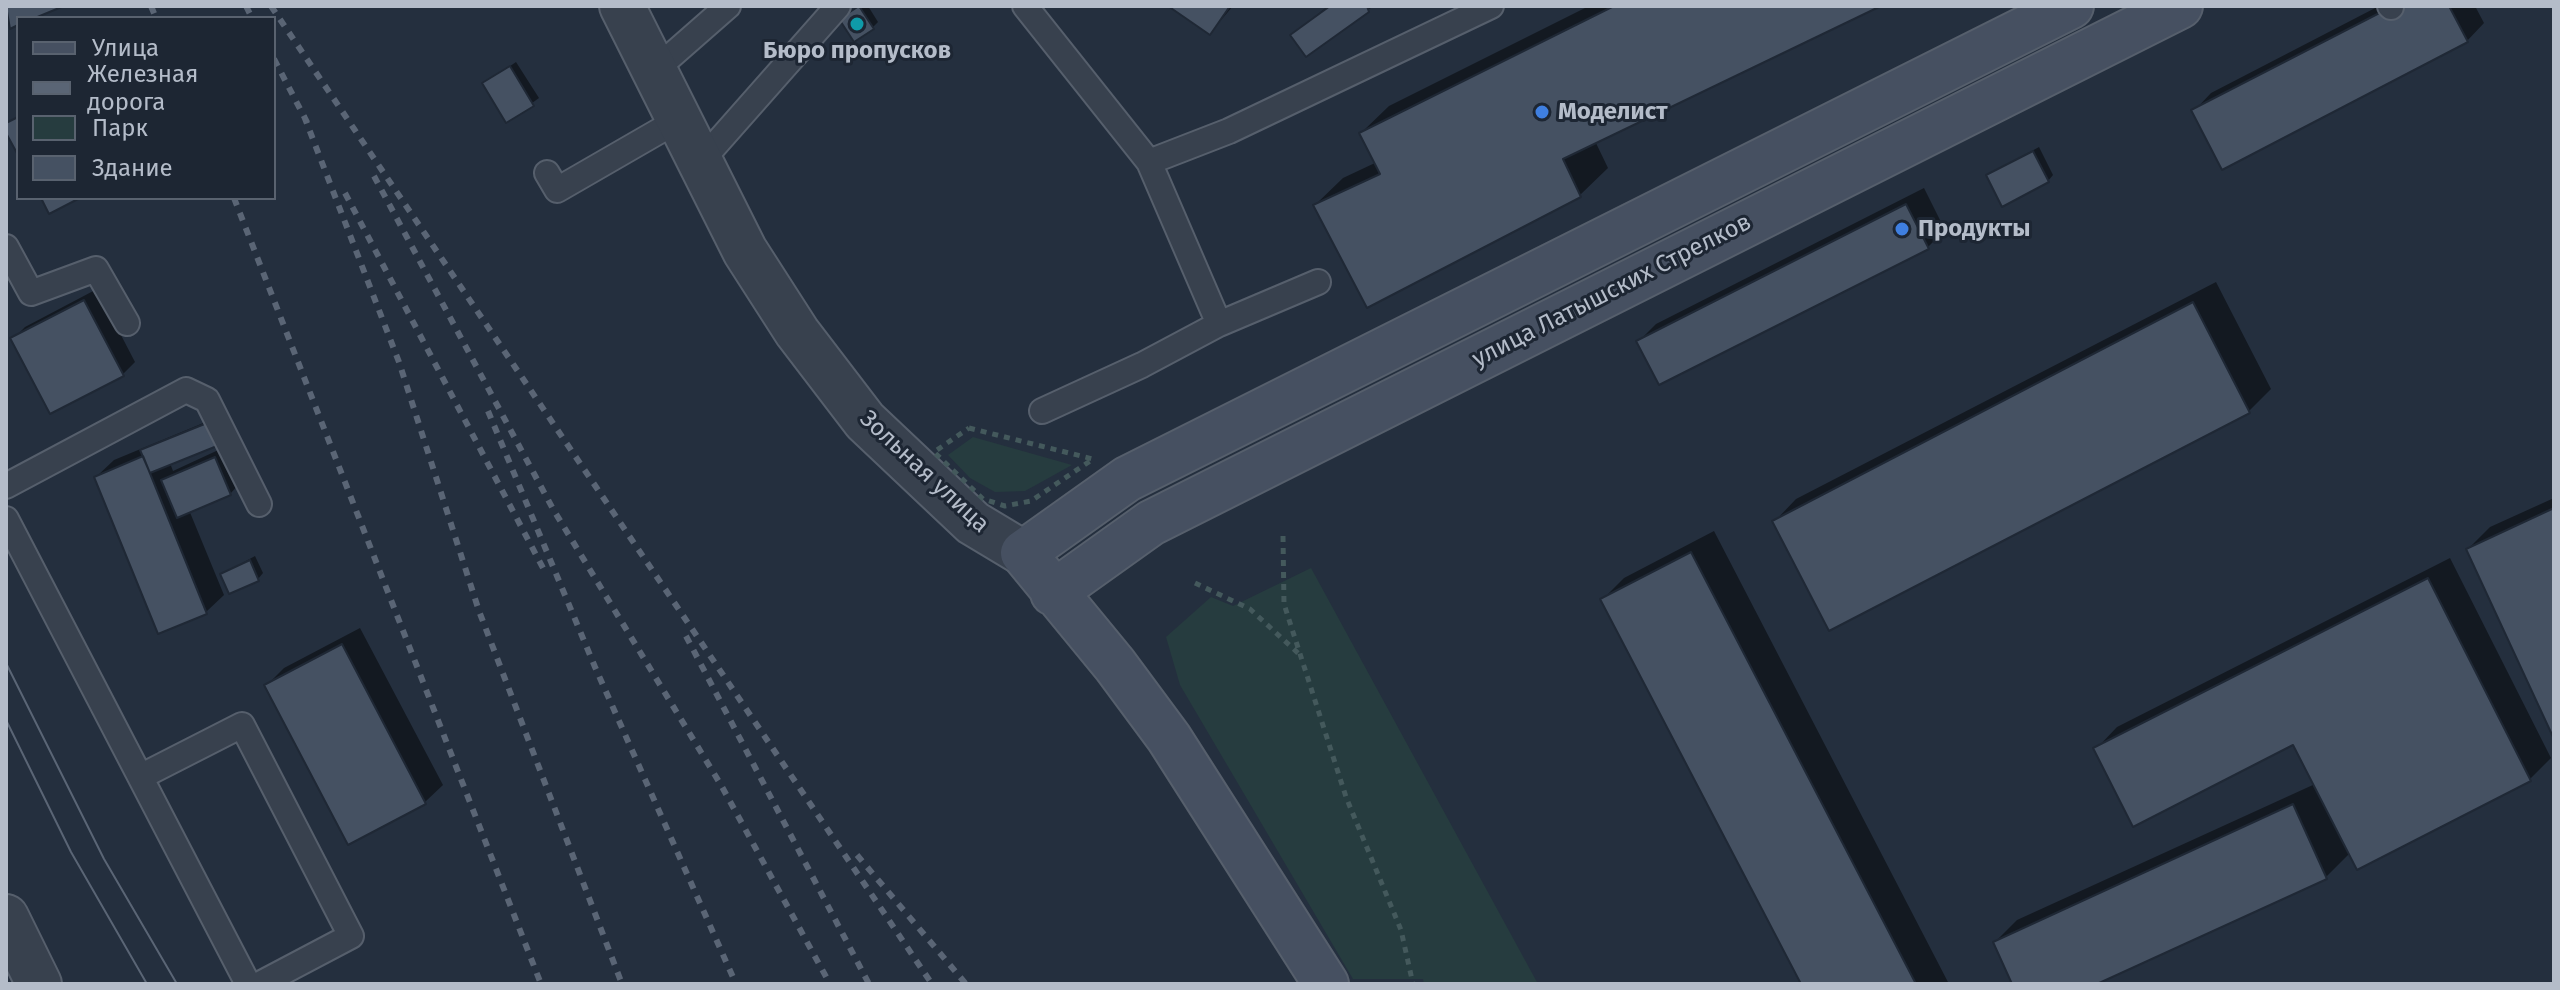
<!DOCTYPE html>
<html>
<head>
<meta charset="utf-8">
<style>
	body { margin:0 }
	#map { position:relative; width:2560px; height:990px; overflow:hidden; background:#242f3e; font-family:"Fira Sans",sans-serif }
	canvas { display:block }
	.frame { position:absolute; inset:0; border:8px solid #b4bcc9; pointer-events:none }
	.legend { position:absolute; left:16px; top:16px; width:260px; height:184px; box-sizing:border-box; background:#1d2633; border:2px solid #59626f; margin:0; padding:10px 14px; list-style:none; font-size:24px; color:#b4bcc9 }
	.legend li { display:flex; align-items:center; gap:16px; height:40px }
	.legend b { width:40px; border:2px solid #59626f }
</style>
</head>
<body>
<div id="map">
<canvas width="2560" height="990"></canvas>
<div class="frame"></div>
<ul class="legend">
<li><b style="height:10px;background:#465061"></b>Улица</li>
<li><b style="height:10px;background:#5a6575"></b>Железная дорога</li>
<li><b style="height:22px;background:#263c3f"></b>Парк</li>
<li><b style="height:22px;background:#455162"></b>Здание</li>
</ul>
</div>
<script>
const context = document.querySelector('canvas').getContext('2d');
context.lineJoin = 'round';
function fill(path, color) { context.fillStyle = color; context.fill(path, 'evenodd'); }
const shape = rows => new Path2D(rows.map(r => 'M' + r).join(''));
function trace(path, color, width, dash) { context.strokeStyle = color; context.lineWidth = width; context.lineCap = dash ? 'butt' : 'round'; context.setLineDash(dash || []); context.stroke(path); }
function label(font, color, halo, rows, align = 'center') {
  context.font = font + ' "Fira Sans",sans-serif'; context.lineWidth = 6; context.setLineDash([]); context.textBaseline = 'middle'; context.strokeStyle = halo; context.fillStyle = color; for (const [text, x, y, turn = 0] of rows) {
    context.save(); context.translate(x, y); context.rotate((+turn || 0) * Math.PI / 180); context.textAlign = isNaN(turn) ? turn : align; if (halo) context.strokeText(text, 0, 0); context.fillText(text, 0, 0); context.restore();
  }
}
const green = shape([
	[973,437,1072,465,1025,491,995,492,970,478,948,455],
	[1311,568,1538,984,1424,984,1423,979,1353,979,1180,685,1166,637,1211,597,1233,606]
]);
const shadow = shape([
	[859,6,868,6,878,22,873,27,847,14],
	[1172,6,1233,6,1210,33],
	[1328,6,1377,6,1292,35],
	[1589,6,1877,6,1595,141,1608,168,1580,195,1368,305,1315,205,1343,178,1377,162,1361,133,1389,106],
	[2379,6,2475,6,2484,23,2467,41,2194,111,2211,93],
	[516,62,539,98,507,121,484,84],
	[2039,147,2053,175,2048,181,1988,175],
	[1924,188,1945,230,1927,248,1639,341,1656,324],
	[2216,282,2271,389,2249,411,1830,628,1775,521,1796,499],
	[97,289,135,362,123,374,13,339,25,327],
	[213,419,170,463,173,471,227,446,242,481,230,494,189,510,224,595,206,612,159,631,96,477,114,460],
	[2554,498,2554,735,2468,549,2490,527],
	[1714,531,1949,984,1803,984,1603,599,1624,578],
	[255,556,263,573,258,579,222,574],
	[2450,558,2551,758,2529,780,2350,853,2326,877,2092,984,2014,984,1995,942,2017,920,2315,784,2294,742,2096,749,2117,727],
	[360,628,443,785,425,802,349,843,266,686,284,668]
]);
const building = shape([
	[6,6,64,6,35,18,18,18,18,25,10,29,6,6],
	[859,6,874,29,854,42,839,19,859,6],
	[1168,6,1230,6,1210,35,1168,6],
	[1330,6,1367,6,1369,12,1306,57,1290,35,1330,6],
	[1614,6,1881,6,1563,159,1581,197,1367,308,1313,205,1380,174,1359,133,1614,6],
	[2393,6,2449,6,2468,42,2222,170,2191,110,2393,6],
	[510,66,534,106,506,123,482,83,510,66],
	[18,117,18,155,6,133,6,123,18,117],
	[2033,151,2049,182,2002,207,1986,175,2033,151],
	[41,198,80,198,49,214,41,198],
	[1906,204,1929,249,1659,385,1636,341,1906,204],
	[84,300,124,376,50,414,10,338,84,300],
	[2193,302,2250,413,1829,631,1772,521,2193,302],
	[207,423,217,446,150,473,140,450,207,423],
	[143,456,207,614,158,634,94,477,143,456],
	[215,457,231,495,177,518,161,480,215,457],
	[2554,508,2554,739,2466,549,2554,508],
	[1691,552,1916,984,1801,984,1600,599,1691,552],
	[250,560,259,581,229,594,220,574,250,560],
	[2428,578,2531,781,2357,870,2293,745,2133,827,2093,748,2428,578],
	[342,644,426,804,348,845,264,685,342,644],
	[2293,804,2327,879,2097,984,2012,984,1993,942,2293,804]
]);
const path = shape([
	[969,428,1093,459,1031,501,1005,506,983,499,934,452,969,428],
	[1283,536,1284,604,1346,797,1401,930,1413,984],
	[1195,583,1250,609,1299,654]
]);
const lane = shape([
	[1025,6,1149,162,1229,131,1491,6],
	[2390,6,2391,7],
	[655,70,728,6],
	[702,160,838,6],
	[1149,162,1219,324],
	[547,173,557,190,680,119],
	[6,247,31,293,96,269,127,323],
	[1042,411,1142,365,1219,324,1318,282],
	[6,486,186,390,207,400,259,504],
	[6,519,248,984],
	[142,776,242,725,351,936,260,984]
]);
const street = shape([
	[622,6,745,251,797,332,865,421,973,523,1023,553],
	[6,917,39,984]
]);
const secondary = shape([
	[1053,593,1151,523,2180,6],
	[1326,984,1169,738,1115,665,1023,553,1127,479,2071,6]
]);
const tram = shape([
	[6,663,104,859,177,984],
	[6,720,71,852,147,984]
]);
const rail = shape([
	[151,6,156,18],
	[246,6,252,18],
	[271,6,932,984],
	[274,59,309,126],
	[304,116,399,362,479,611,622,984],
	[374,176,553,509,721,785,830,984],
	[345,193,543,568],
	[234,198,541,984],
	[488,411,595,667,736,984],
	[686,636,869,984],
	[857,855,966,984]
]);
const markers = [
	[857,24,8,"#0f9aa8"],
	[1542,112,8,"#3f7fe0"],
	[1902,229,8,"#3f7fe0"]
];
const poiNames = [
	["Бюро пропусков",857,51,"center"],
	["Моделист",1558,112],
	["Продукты",1918,229]
];
const streetNames = [
	["улица Латышских Стрелков",1612,291,-27],
	["Зольная улица",924,472,43]
];
fill(green, '#263c3f');
fill(shadow, '#0007');
fill(building, '#455162');
trace(building, '#1f2835', 2);
trace(lane, '#565f6c', 28);
trace(street, '#565f6c', 48);
trace(secondary, '#565f6c', 48);
trace(path, '#44595c', 5, [6, 6]);
trace(lane, '#38414e', 24);
trace(street, '#38414e', 44);
trace(secondary, '#465061', 44);
trace(tram, '#5a6575', 2);
trace(rail, '#5a6575', 6, [8, 8]);
for (const [x, y, r, color] of markers) { const dot = new Path2D(); dot.arc(x, y, r, 0, 2 * Math.PI); context.fillStyle = color; context.fill(dot); trace(dot, '#1d2633', 3); }
label('bold 24px', '#b4bcc9', '#1d2633', poiNames, 'left');
label('24px', '#b4bcc9', '#1d2633', streetNames);
</script>
</body>
</html>
